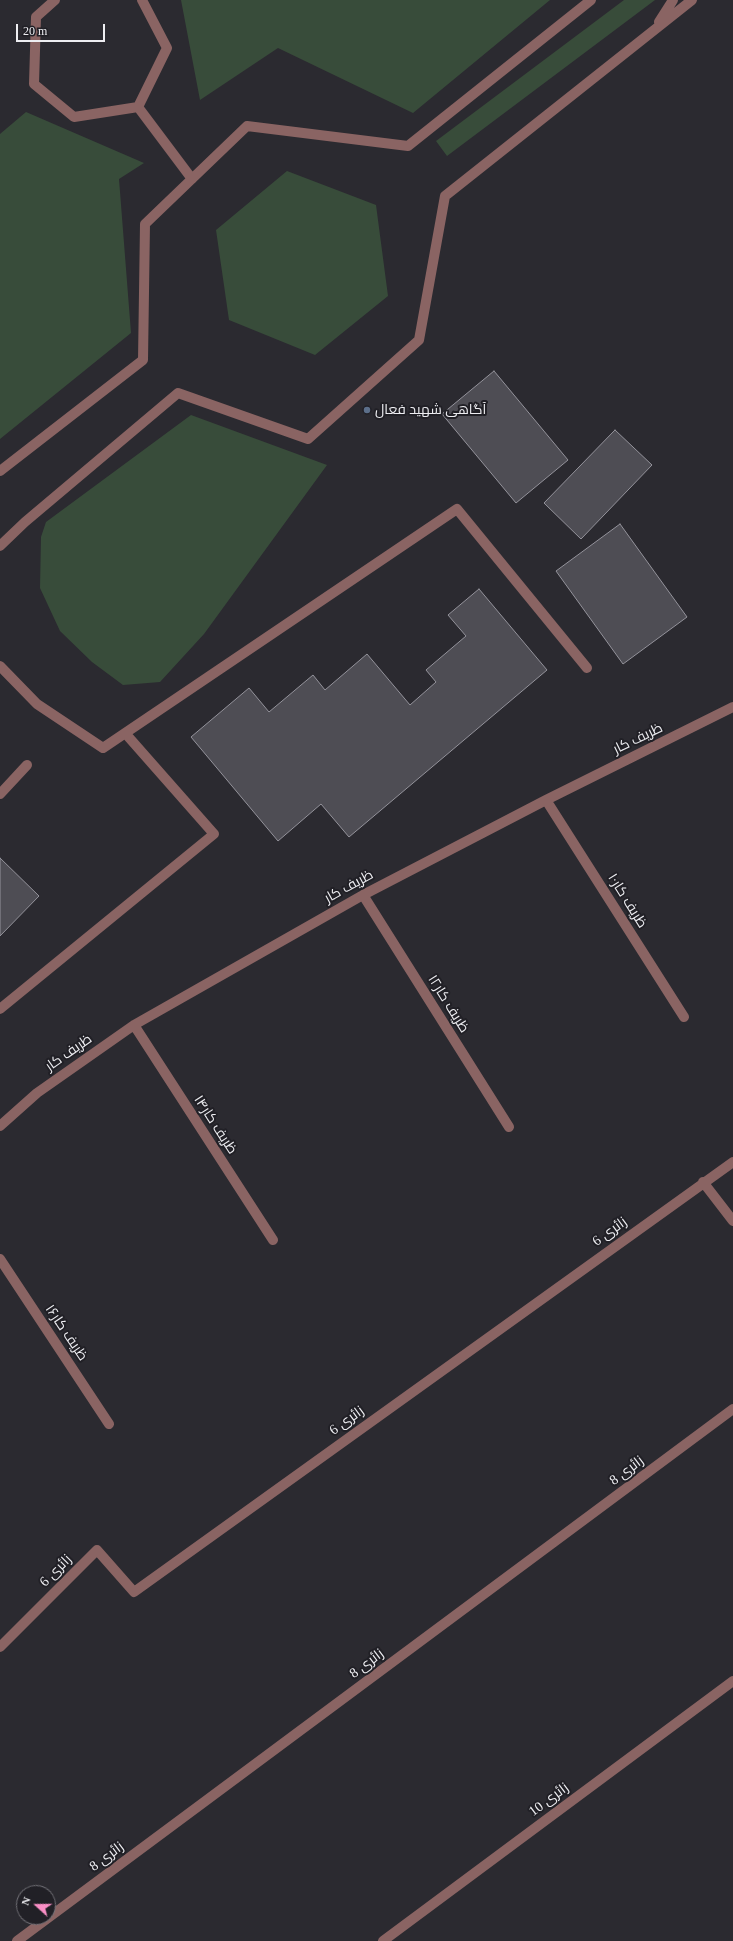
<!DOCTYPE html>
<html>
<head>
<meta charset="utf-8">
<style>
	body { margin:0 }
	#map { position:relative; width:733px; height:1941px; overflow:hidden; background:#2b2a30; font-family:"Times New Roman",serif }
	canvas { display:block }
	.north { position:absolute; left:16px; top:1885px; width:40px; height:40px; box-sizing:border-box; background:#212026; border:1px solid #737278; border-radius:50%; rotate:291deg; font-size:11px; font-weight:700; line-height:16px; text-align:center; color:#eeeef2 }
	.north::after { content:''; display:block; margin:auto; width:14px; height:18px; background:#fa8fc6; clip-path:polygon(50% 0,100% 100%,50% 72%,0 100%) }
	.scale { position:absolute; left:16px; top:24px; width:89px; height:18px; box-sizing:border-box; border:2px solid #eeeef2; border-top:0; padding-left:5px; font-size:12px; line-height:14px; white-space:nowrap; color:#eeeef2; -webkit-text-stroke:3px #212026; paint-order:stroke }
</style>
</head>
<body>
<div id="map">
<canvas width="733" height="1941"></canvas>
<div class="north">N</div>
<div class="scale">20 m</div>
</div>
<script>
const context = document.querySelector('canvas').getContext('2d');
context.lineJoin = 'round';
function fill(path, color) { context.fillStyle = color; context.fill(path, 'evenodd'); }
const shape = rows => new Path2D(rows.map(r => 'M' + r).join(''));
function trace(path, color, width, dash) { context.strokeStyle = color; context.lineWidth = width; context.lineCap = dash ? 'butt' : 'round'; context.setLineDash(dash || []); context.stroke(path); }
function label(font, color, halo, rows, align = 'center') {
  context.font = font + ' "Times New Roman",Cairo,serif'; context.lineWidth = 4; context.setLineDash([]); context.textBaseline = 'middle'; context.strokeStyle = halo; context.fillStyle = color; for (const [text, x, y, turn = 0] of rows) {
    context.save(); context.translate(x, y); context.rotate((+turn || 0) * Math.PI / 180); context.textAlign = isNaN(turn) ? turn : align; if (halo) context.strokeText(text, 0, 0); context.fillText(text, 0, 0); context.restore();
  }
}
const green = shape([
	[181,0,550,0,413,113,278,48,200,100],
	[624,0,655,0,447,156,436,141],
	[26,112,144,163,119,179,131,333,0,439,0,134],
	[287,171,376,205,388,296,315,355,229,320,216,230],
	[191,415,327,465,204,634,160,682,123,685,92,662,60,631,40,588,41,537,46,522]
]);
const building = shape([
	[494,371,568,460,516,503,442,414,494,371],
	[615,430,652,465,581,539,544,503,615,430],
	[620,524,687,617,623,664,556,571,620,524],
	[479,589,547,670,349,837,321,804,278,841,191,737,249,688,269,712,313,675,325,690,367,654,410,705,436,682,426,670,466,636,448,615,479,589],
	[0,858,39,896,0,936,0,858]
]);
const minor = shape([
	[55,0,36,17,34,84,74,117,138,107],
	[659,22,673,0],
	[138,107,167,48,142,0],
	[138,107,192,179],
	[0,471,143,360,145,224,247,126,408,146,591,0],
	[0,546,25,522,178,393,308,439,419,340,445,196,692,0],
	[0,666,37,704,103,748,457,509,587,668],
	[0,794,27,765],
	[546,800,684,1017],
	[363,895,509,1127],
	[0,1009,214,834,125,733],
	[134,1025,273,1240],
	[0,1126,37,1093,134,1025,363,895,546,800,733,707],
	[703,1182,733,1221],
	[0,1259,109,1424],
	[0,1647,97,1550,134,1592,733,1162],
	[17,1941,733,1409],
	[383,1941,733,1681]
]);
const markers = [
	[367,410,4,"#5c6f8a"]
];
const poiNames = [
	["آگاهی شهید فعال",375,410]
];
const streetNames = [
	["ظریف کار",638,739,-26],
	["ظریف کار",349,887,-29],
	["ظریف کار۱۰",627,901,58],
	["ظریف کار۱۲",448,1004,58],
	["ظریف کار",69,1053,-35],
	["ظریف کار۱۴",215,1125,57],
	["6 زائری",610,1232,-36],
	["ظریف کار۱۶",66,1333,56],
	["6 زائری",347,1421,-36],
	["8 زائری",627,1471,-37],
	["6 زائری",56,1571,-45],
	["8 زائری",367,1664,-37],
	["10 زائری",549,1800,-37],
	["8 زائری",107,1857,-37]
];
fill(green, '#384c3a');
fill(building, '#4e4d54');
trace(building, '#94939b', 1);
trace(minor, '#8a6463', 10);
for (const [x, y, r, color] of markers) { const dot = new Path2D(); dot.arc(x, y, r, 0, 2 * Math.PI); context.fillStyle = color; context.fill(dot); trace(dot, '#212026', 1.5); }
label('14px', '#eeeef2', '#212026', poiNames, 'left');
label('14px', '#eeeef2', '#212026', streetNames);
</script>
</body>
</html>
